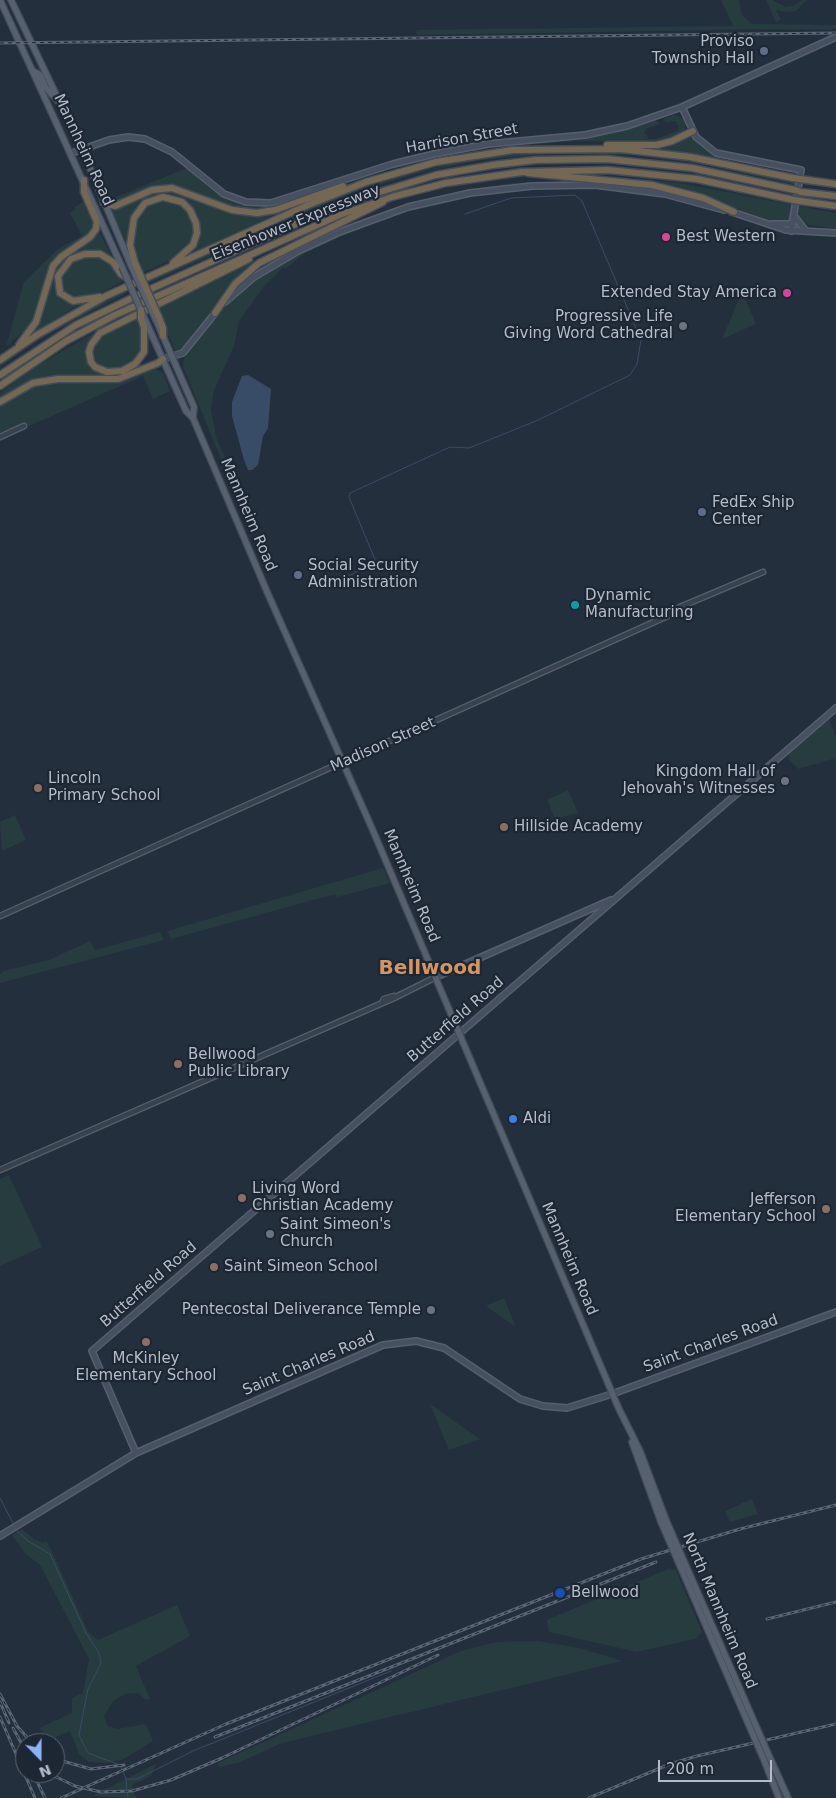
<!DOCTYPE html>
<html>
<head>
<meta charset="utf-8">
<style>
	body { margin:0 }
	#map { position:relative; width:836px; height:1798px; overflow:hidden; background:#242f3e; font-family:"DejaVu Sans",sans-serif }
	canvas { display:block }
	.north { position:absolute; left:15px; top:1733px; width:50px; height:50px; box-sizing:border-box; background:#1d2633; border:1px solid #59626f; border-radius:50%; rotate:158deg; font-size:14px; font-weight:700; line-height:20px; text-align:center; color:#b4bcc9 }
	.north::after { content:''; display:block; margin:auto; width:18px; height:22px; background:#8ab4f8; clip-path:polygon(50% 0,100% 100%,50% 72%,0 100%) }
	.scale { position:absolute; left:658px; top:1760px; width:114px; height:22px; box-sizing:border-box; border:2px solid #b4bcc9; border-top:0; padding-left:6px; font-size:15px; line-height:18px; white-space:nowrap; color:#b4bcc9; -webkit-text-stroke:4px #1d2633; paint-order:stroke }
</style>
</head>
<body>
<div id="map">
<canvas width="836" height="1798"></canvas>
<div class="north">N</div>
<div class="scale">200 m</div>
</div>
<script>
const context = document.querySelector('canvas').getContext('2d');
context.lineJoin = 'round';
function fill(path, color) { context.fillStyle = color; context.fill(path, 'evenodd'); }
const shape = rows => new Path2D(rows.map(r => 'M' + r).join(''));
function trace(path, color, width, dash) { context.strokeStyle = color; context.lineWidth = width; context.lineCap = dash ? 'butt' : 'round'; context.setLineDash(dash || []); context.stroke(path); }
function label(font, color, halo, rows, align = 'center') {
  context.font = font + ' "DejaVu Sans",sans-serif'; context.lineWidth = 4.5; context.setLineDash([]); context.textBaseline = 'middle'; context.strokeStyle = halo; context.fillStyle = color; for (const [text, x, y, turn = 0] of rows) {
    context.save(); context.translate(x, y); context.rotate((+turn || 0) * Math.PI / 180); context.textAlign = isNaN(turn) ? turn : align; if (halo) context.strokeText(text, 0, 0); context.fillText(text, 0, 0); context.restore();
  }
}
const green = shape([
	[721,0,739,0,742,15,752,24,836,25,836,28,831,30,773,29,417,35,416,33,417,30,733,26],
	[766,0,772,0,786,7,795,5,802,0,807,0,796,11,785,12,776,10,781,20,776,22],
	[673,115,679,116,685,121,685,131,676,137,659,142,578,141,495,147,437,157,355,179,402,164,458,152,499,146,586,138,656,120,660,124,646,129,644,134,647,135,648,139,655,139,677,131,679,127,676,121,665,122,664,119],
	[690,137,717,159,653,148,670,145],
	[552,151,603,152,666,157,794,182,796,185,705,165,636,155,545,154,482,160,426,171,358,191,147,284,146,282,311,207,386,179,476,159],
	[187,168,223,196,240,203,255,206,277,204,352,181,266,209,240,209,173,185,152,187,116,203,109,200],
	[75,176,96,225,92,232,51,265,31,326,27,332,24,331,6,347,24,282,58,249,82,236,70,213,74,210,76,206,84,201],
	[636,179,680,183,793,205,790,220,788,222,769,221,702,195,636,181],
	[575,180,590,182,539,183,496,187,458,193,396,208,342,228,296,250,255,272,235,288,254,269,276,257,279,257,352,222,389,209,470,189,514,183],
	[170,190,245,215,289,208,190,254,195,247,198,221,197,217,190,205,182,199,171,195,159,195,147,199,135,211,129,228,128,244,112,213,113,210,154,193],
	[166,199,180,204,191,215,195,231,192,242,176,258,142,273,132,248,133,231,138,215,148,204],
	[798,206,836,213,836,229,802,224,798,216],
	[352,229,353,231,304,254,285,269,284,267,265,285,239,321,234,346,214,390,211,410,216,437,239,490,234,490,183,367,184,359,224,306,257,277,322,242],
	[100,233,113,259,100,251,65,262,56,276,56,288,65,300,79,304,32,334,56,266,70,253],
	[312,234,260,260,244,270,190,342,180,351,175,351,157,307],
	[98,256,109,261,122,282,94,296,77,299,70,297,62,290,61,277,72,262,83,257],
	[126,291,127,293,43,337,0,367,0,364,51,330],
	[742,292,756,324,722,339],
	[137,317,144,344,137,359,122,369,108,370,99,366,92,353,93,345,104,333],
	[105,326,92,339,91,365,97,371,117,376,43,378,21,385,0,399,0,393,32,369],
	[156,369,163,373,170,391,153,399,143,376,29,426,24,424,0,435,0,404,36,385,52,382,117,384],
	[829,719,836,736,836,758,798,769,788,758,789,753],
	[568,790,578,813,555,819,547,800],
	[15,815,26,840,2,851,0,822],
	[383,868,390,883,337,897,335,894,171,939,167,931],
	[160,932,164,940,0,983,0,974,4,971,49,960,90,941,95,950],
	[9,1175,42,1247,0,1266,0,1179],
	[504,1298,516,1327,486,1306],
	[430,1404,480,1439,449,1450],
	[752,1499,758,1514,730,1522,725,1511],
	[22,1529,34,1539,43,1543,47,1541,89,1633,98,1640,177,1605,190,1636,136,1666,150,1699,146,1700,138,1693,126,1694,113,1701,104,1716,108,1726,117,1729,146,1724,153,1741,122,1760,105,1763,89,1762,79,1754,70,1731,51,1739,39,1728,72,1713,72,1698,83,1693,89,1659,40,1565,26,1554,12,1535],
	[668,1569,676,1570,702,1632,695,1639,637,1652,549,1632,547,1620],
	[538,1641,579,1648,623,1661,282,1743,238,1763,219,1767,218,1763,461,1651,497,1642],
	[156,1764,151,1776,132,1785,136,1798,92,1796]
]);
const water = shape([
	[248,375,271,389,268,428,263,436,258,465,252,470,248,470,244,460,232,416,232,402,242,376]
]);
const stream = shape([
	[335,583,376,562,349,497,350,493,450,447,469,448,536,421,630,375,637,364,641,340,582,201,575,195,511,198,465,214],
	[0,1498,14,1525],
	[15,1529,28,1541,50,1554,86,1633,99,1653,101,1663,88,1689,79,1735,88,1753,120,1765,126,1779,128,1798],
	[126,1779,137,1779,193,1751,391,1671]
]);
const tertiary = shape([
	[0,437,24,426],
	[0,916,672,614,680,607,763,572],
	[383,1001,384,999,394,996],
	[0,1170,394,998,436,977]
]);
const secondary = shape([
	[682,107,696,137,716,153,801,170,791,231],
	[72,153,109,140,128,137,145,139,172,152,224,194,246,202,271,203,393,164,434,154,488,144,585,135,627,126,682,107,836,37],
	[732,212,786,230,836,233],
	[794,216,805,230],
	[772,224,793,224],
	[225,302,254,277,298,251,337,233,408,207,470,193,532,186,595,185,665,194,724,210],
	[163,359,183,353,216,312],
	[436,977,611,900],
	[136,1453,92,1351,836,708],
	[0,1536,136,1453,383,1345,416,1341,444,1348,520,1399,543,1406,567,1408,612,1394,836,1312]
]);
const primary = shape([
	[0,0,122,267],
	[11,0,82,149,130,263],
	[33,71,40,75,46,88,58,101],
	[156,320,194,407,193,418,268,594,371,826,619,1409,640,1451,666,1520],
	[147,324,186,411,193,418],
	[632,1442,661,1522],
	[770,1758,788,1798],
	[764,1760,779,1798]
]);
const motorway = shape([
	[607,145,657,145,672,141,693,131],
	[528,173,652,185,703,198,734,212],
	[807,180,836,184],
	[801,192,836,196],
	[800,201,836,206],
	[104,203,115,206,152,190,172,188,232,210,257,213,275,210,343,186],
	[135,263,130,245,134,218,145,203,163,197,182,202,190,210,196,223,197,233,193,245,173,263],
	[100,297,73,301,60,293,58,276,71,259,85,254,100,254,113,262,121,274,127,278],
	[215,313,235,284,259,263,383,202],
	[160,320,163,328,163,336],
	[144,327,144,352,135,364,122,371,107,372,95,367,91,362,89,352,91,345,100,333,249,259],
	[19,345,36,322,53,266,61,257,90,237,96,229,97,222,84,192,84,180],
	[0,360,37,335,106,296,308,205,366,182,436,162,513,150,620,149,690,157,793,178],
	[0,375,76,325,153,288,340,204,436,175,493,165,536,160,607,159,692,168,795,190],
	[0,386,66,341,115,315,342,214,392,197,446,183,522,172,608,170,697,179,794,200],
	[0,402,33,383,58,379,118,379,158,363,163,359]
]);
const rail = shape([
	[0,43,836,33],
	[767,1619,836,1602],
	[0,1694,17,1726,32,1743],
	[0,1702,9,1723],
	[0,1717,35,1798],
	[13,1728,25,1750],
	[215,1737,656,1562],
	[55,1759,91,1769,124,1765],
	[33,1773,45,1798],
	[48,1773,75,1786,101,1792,132,1791,171,1780,222,1758,438,1655],
	[61,1798,226,1724,641,1559,740,1529,836,1505],
	[589,1798,670,1764,697,1756,836,1724]
]);
const primaryBridge = shape([
	[130,263,156,320],
	[122,267,147,324],
	[666,1520,770,1758],
	[661,1522,764,1760]
]);
const motorwayBridge = shape([
	[793,178,807,180],
	[795,190,801,192],
	[794,200,800,201],
	[135,263,160,320],
	[141,310,141,319,144,327]
]);
const markers = [
	[764,51,5,"#5c6f8a"],
	[666,237,5,"#d1479c"],
	[787,293,5,"#d1479c"],
	[683,326,5,"#6b7280"],
	[702,512,5,"#5c6f8a"],
	[298,575,5,"#5c6f8a"],
	[575,605,5,"#0f9aa8"],
	[785,781,5,"#6b7280"],
	[38,788,5,"#8d6e63"],
	[504,827,5,"#8d6e63"],
	[178,1064,5,"#8d6e63"],
	[513,1119,5,"#3f7fe0"],
	[242,1198,5,"#8d6e63"],
	[826,1209,5,"#8d6e63"],
	[270,1234,5,"#6b7280"],
	[214,1267,5,"#8d6e63"],
	[431,1310,5,"#6b7280"],
	[146,1342,5,"#8d6e63"],
	[560,1593,6,"#1a4fb4"]
];
const poiNames = [
	["Proviso",754,42,"right"],
	["Township Hall",754,59,"right"],
	["Best Western",676,237],
	["Extended Stay America",777,293,"right"],
	["Progressive Life",673,317,"right"],
	["Giving Word Cathedral",673,334,"right"],
	["FedEx Ship",712,503],
	["Center",712,520],
	["Social Security",308,566],
	["Administration",308,583],
	["Dynamic",585,596],
	["Manufacturing",585,613],
	["Kingdom Hall of",775,772,"right"],
	["Jehovah's Witnesses",775,789,"right"],
	["Lincoln",48,779],
	["Primary School",48,796],
	["Hillside Academy",514,827],
	["Bellwood",188,1055],
	["Public Library",188,1072],
	["Aldi",523,1119],
	["Living Word",252,1189],
	["Christian Academy",252,1206],
	["Jefferson",816,1200,"right"],
	["Elementary School",816,1217,"right"],
	["Saint Simeon's",280,1225],
	["Church",280,1242],
	["Saint Simeon School",224,1267],
	["Pentecostal Deliverance Temple",421,1310,"right"],
	["McKinley",146,1359,"center"],
	["Elementary School",146,1376,"center"],
	["Bellwood",571,1593]
];
const streetNames = [
	["Harrison Street",462,139,-10],
	["Mannheim Road",83,150,65],
	["Eisenhower Expressway",296,223,-22],
	["Mannheim Road",248,515,67],
	["Madison Street",383,745,-24],
	["Mannheim Road",411,886,67],
	["Butterfield Road",456,1020,-41],
	["Mannheim Road",569,1259,67],
	["Butterfield Road",149,1285,-41],
	["Saint Charles Road",711,1344,-20],
	["Saint Charles Road",309,1364,-23],
	["North Mannheim Road",719,1611,67]
];
const districtNames = [
	["Bellwood",430,969]
];
fill(green, '#263c3f');
fill(water, '#394c67');
trace(stream, '#394c67', 1);
trace(tertiary, '#565f6c', 7);
trace(secondary, '#565f6c', 8);
trace(primary, '#414a57', 8);
trace(motorway, '#434c59', 9);
trace(tertiary, '#38414e', 4.5);
trace(secondary, '#465061', 5);
trace(primary, '#56606e', 5.5);
trace(motorway, '#746855', 6);
trace(rail, '#5a6575', 3);
trace(rail, '#1d2633', 1, [4]);
trace(primaryBridge, '#414a57', 8, []);
trace(motorwayBridge, '#434c59', 9, []);
trace(primaryBridge, '#56606e', 5.5);
trace(motorwayBridge, '#746855', 6);
for (const [x, y, r, color] of markers) { const dot = new Path2D(); dot.arc(x, y, r, 0, 2 * Math.PI); context.fillStyle = color; context.fill(dot); trace(dot, '#1d2633', 2); }
label('15px', '#b4bcc9', '#1d2633', poiNames, 'left');
label('15px', '#b4bcc9', '#1d2633', streetNames);
label('bold 20px', '#d59563', '#1d2633', districtNames);
</script>
</body>
</html>
